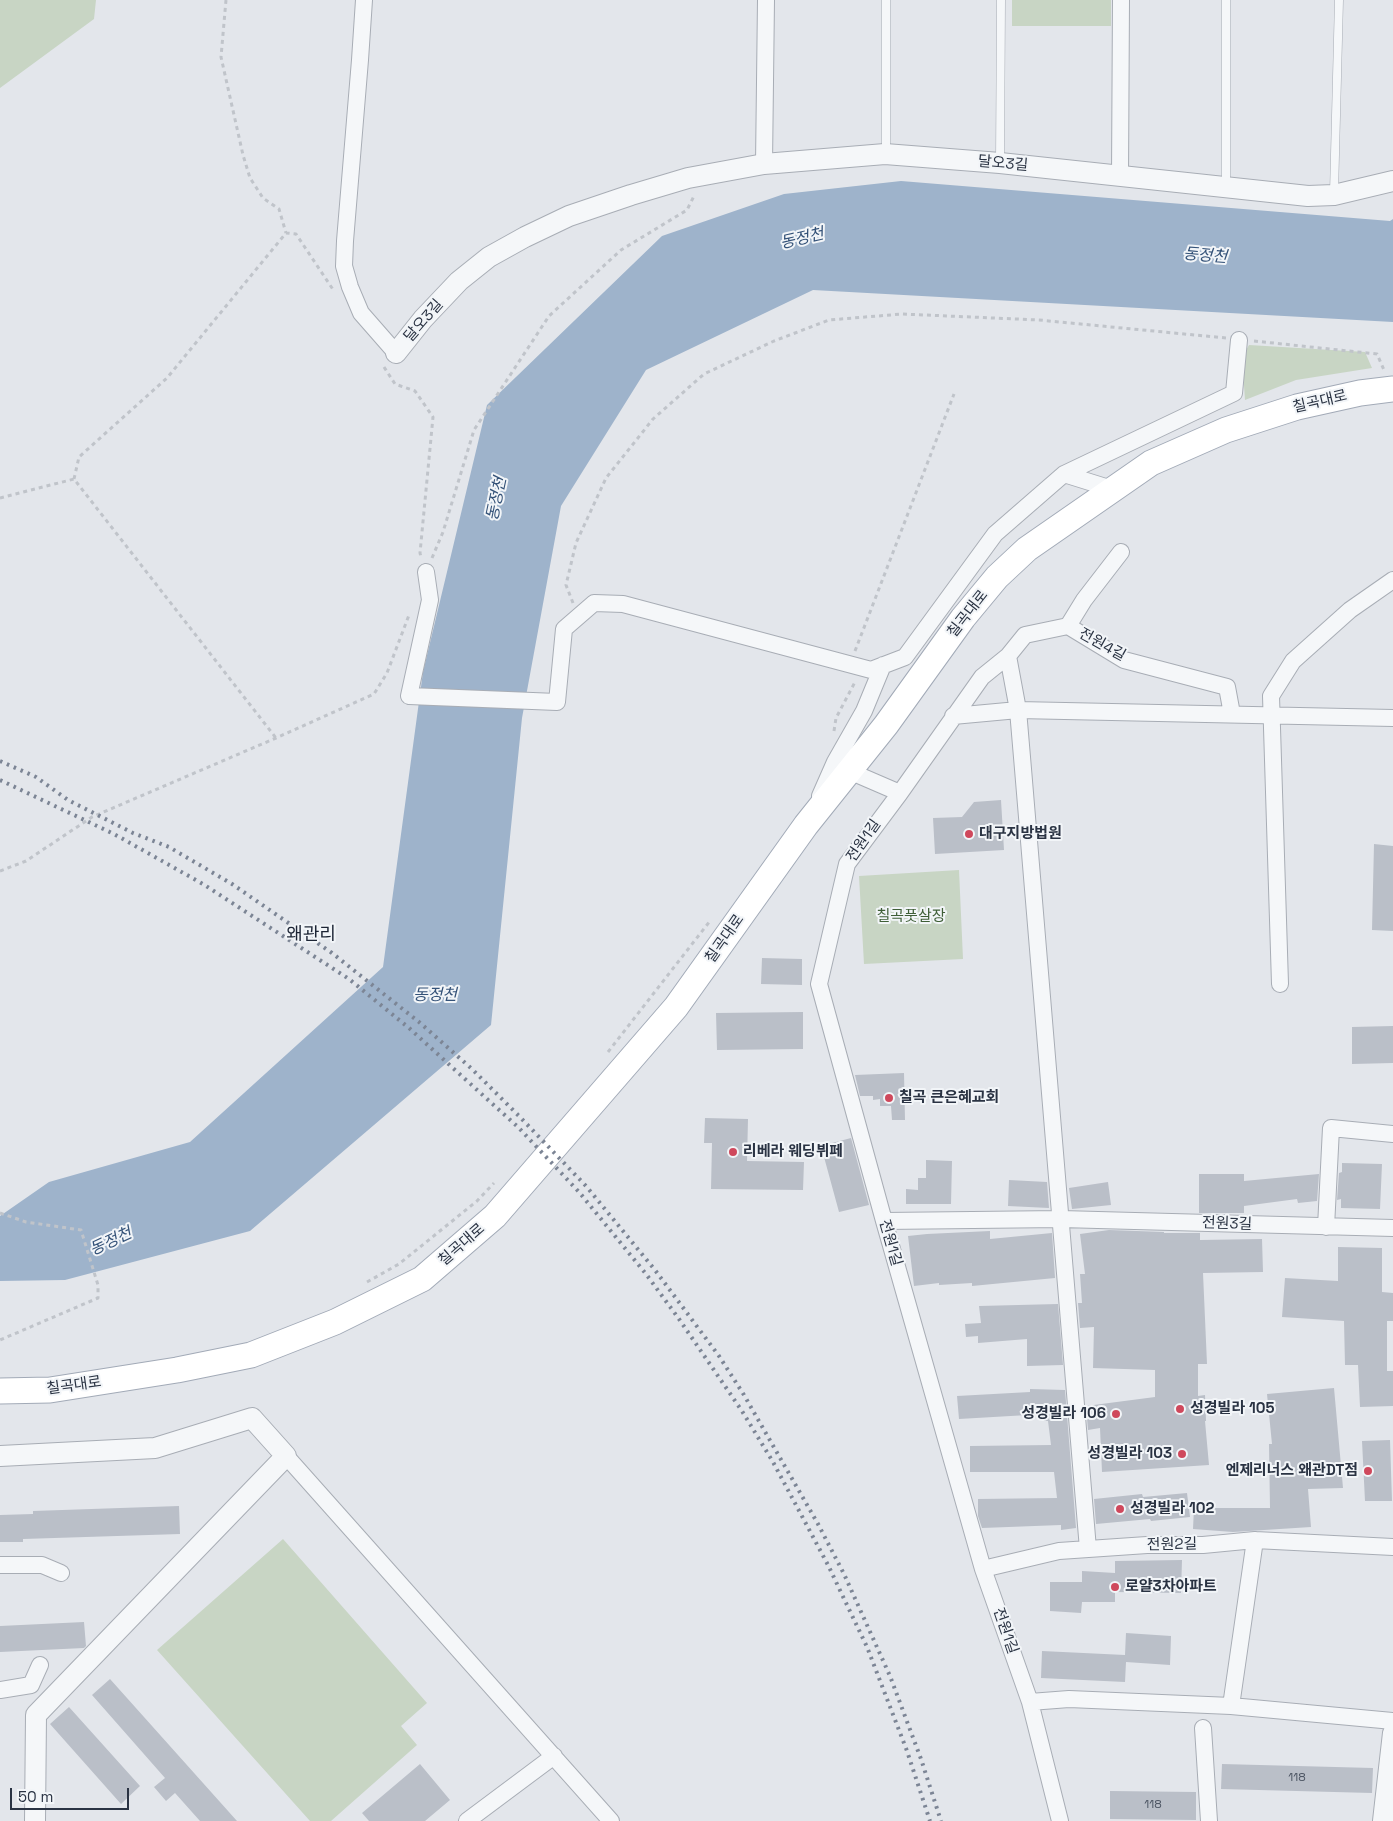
<!DOCTYPE html>
<html>
<head>
<meta charset="utf-8">
<style>
	body { margin:0 }
	#map { position:relative; width:1393px; height:1821px; overflow:hidden; background:#e3e6eb; font-family:"Space Grotesk",sans-serif }
	canvas { display:block }
	.scale { position:absolute; left:10px; top:1788px; width:119px; height:22px; box-sizing:border-box; border:2px solid #2a3343; border-top:0; padding-left:6px; font-size:15px; line-height:18px; white-space:nowrap; color:#2a3343; -webkit-text-stroke:4px #f2f5f8; paint-order:stroke }
</style>
</head>
<body>
<div id="map">
<canvas width="1393" height="1821"></canvas>
<div class="scale">50 m</div>
</div>
<script>
const context = document.querySelector('canvas').getContext('2d');
context.lineJoin = 'round';
function fill(path, color) { context.fillStyle = color; context.fill(path, 'evenodd'); }
const shape = rows => new Path2D(rows.map(r => 'M' + r).join(''));
function trace(path, color, width, dash) { context.strokeStyle = color; context.lineWidth = width; context.lineCap = dash ? 'butt' : 'round'; context.setLineDash(dash || []); context.stroke(path); }
function label(font, color, halo, rows, align = 'center') {
  context.font = font + ' "Space Grotesk","Noto Sans KR",sans-serif'; context.lineWidth = 4; context.setLineDash([]); context.textBaseline = 'middle'; context.strokeStyle = halo; context.fillStyle = color; for (const [text, x, y, turn = 0] of rows) {
    context.save(); context.translate(x, y); context.rotate((+turn || 0) * Math.PI / 180); context.textAlign = isNaN(turn) ? turn : align; if (halo) context.strokeText(text, 0, 0); context.fillText(text, 0, 0); context.restore();
  }
}
const green = shape([
	[0,0,96,0,94,19,0,88],
	[1012,0,1111,0,1111,26,1012,26],
	[1249,345,1365,352,1372,368,1296,380,1245,400,1242,357],
	[959,870,963,959,864,964,859,876],
	[283,1539,427,1703,401,1726,417,1745,331,1821,310,1821,157,1650]
]);
const water = shape([
	[901,181,1390,221,1393,219,1393,322,813,290,646,370,561,506,522,718,491,1025,250,1231,65,1280,0,1281,0,1216,49,1182,190,1142,383,967,423,672,487,405,662,236,784,194]
]);
const building = shape([
	[1001,800,1004,850,935,854,933,818,962,817,974,802],
	[1374,844,1393,846,1393,931,1372,930],
	[762,958,802,959,802,985,761,984],
	[803,1012,803,1049,717,1050,716,1013],
	[1393,1026,1393,1063,1352,1064,1352,1027],
	[904,1073,905,1120,892,1120,891,1106,880,1106,880,1099,873,1100,873,1096,860,1096,855,1075],
	[705,1118,748,1119,747,1161,804,1162,803,1190,711,1189,712,1143,704,1143],
	[851,1138,869,1205,839,1212,821,1146],
	[926,1160,952,1161,951,1204,906,1204,906,1189,918,1190,918,1178,926,1178],
	[1342,1163,1382,1164,1380,1209,1341,1208,1341,1199,1337,1200,1339,1173,1342,1172],
	[1199,1174,1244,1174,1244,1181,1319,1174,1317,1201,1298,1203,1297,1199,1244,1206,1244,1213,1199,1213],
	[1009,1180,1047,1182,1049,1208,1008,1206],
	[1108,1182,1111,1205,1072,1209,1069,1188],
	[1109,1230,1164,1232,1164,1233,1200,1233,1200,1240,1262,1239,1263,1272,1203,1273,1207,1364,1198,1364,1198,1396,1205,1395,1206,1421,1205,1421,1209,1465,1102,1472,1100,1428,1088,1430,1086,1406,1155,1397,1155,1370,1093,1368,1094,1327,1080,1328,1078,1303,1082,1303,1080,1274,1085,1274,1080,1234],
	[990,1231,990,1239,1052,1233,1055,1278,972,1286,972,1283,939,1285,939,1283,914,1286,908,1236,927,1234],
	[1338,1247,1382,1248,1382,1292,1393,1293,1393,1321,1387,1321,1387,1371,1393,1371,1393,1406,1360,1407,1358,1365,1345,1365,1344,1321,1282,1317,1285,1278,1338,1281],
	[1058,1304,1063,1365,1027,1366,1027,1339,978,1343,978,1336,966,1337,965,1324,981,1323,979,1306],
	[1334,1388,1343,1488,1308,1489,1311,1527,1233,1532,1193,1529,1194,1508,1270,1508,1269,1444,1272,1444,1267,1394],
	[1030,1389,1065,1390,1076,1528,1061,1530,1061,1525,982,1528,978,1516,978,1499,1057,1498,1054,1472,970,1472,970,1446,1051,1445,1048,1421,1044,1421,1045,1414,959,1419,957,1396,1030,1392],
	[1390,1440,1392,1501,1365,1501,1362,1441],
	[1187,1493,1190,1517,1151,1521,1150,1519,1096,1524,1094,1499,1142,1494,1143,1497],
	[179,1506,180,1534,23,1539,23,1542,0,1542,0,1515,33,1514,33,1511],
	[1182,1560,1181,1593,1115,1592,1115,1602,1082,1602,1081,1613,1050,1611,1050,1582,1082,1582,1082,1571,1115,1573,1115,1561],
	[84,1622,86,1646,84,1648,0,1652,0,1626],
	[1126,1633,1171,1636,1170,1665,1126,1662,1125,1682,1041,1678,1042,1651,1125,1655],
	[110,1679,237,1821,200,1821,175,1793,166,1801,154,1787,165,1778,92,1695],
	[69,1707,140,1786,121,1804,50,1724],
	[420,1764,450,1800,425,1821,369,1821,362,1813],
	[1222,1764,1373,1768,1372,1793,1221,1789],
	[1110,1791,1196,1792,1196,1820,1110,1819]
]);
const path = shape([
	[226,0,221,57,243,155,250,178,263,198,279,209,286,233],
	[1254,341,1377,354,1384,370],
	[384,367,395,384,415,391,433,417,420,553,421,557],
	[74,479,79,457,167,378,286,233,296,234,334,291],
	[0,498,74,479,276,738],
	[432,558,443,532,474,430,549,316,621,250,687,210,695,194],
	[573,603,566,585,576,543,606,478,653,419,704,374,774,341,829,320,902,314,1039,320,1226,338],
	[855,651,954,394],
	[834,731,836,718,855,682],
	[0,871,26,861,92,817,276,738,374,694,387,673,409,615],
	[608,1052,710,921],
	[0,1213,26,1222,81,1230,98,1285,98,1298,0,1340],
	[367,1282,399,1264,477,1201,494,1183]
]);
const service = shape([
	[886,153,886,0],
	[1000,163,1001,0],
	[1226,186,1226,0],
	[1334,193,1339,0]
]);
const minor = shape([
	[364,0,360,60,345,241,344,266,350,287,361,313,396,353],
	[764,164,766,0],
	[1120,176,1121,0],
	[1064,474,1112,489],
	[1121,552,1084,600,1068,626,1124,660,1227,687,1232,714],
	[426,572,430,600,409,696,557,702,564,629,594,603,623,604,871,670,905,657,995,534,1064,474,1234,393,1239,340],
	[1008,656,1018,710,1023,769,1088,1549],
	[953,716,1018,710,1393,718],
	[849,771,900,793,982,677,1008,656,1025,635,1068,626],
	[900,793,847,864,819,984,884,1221,983,1569,1030,1702,1060,1821],
	[820,796,835,762,864,711,883,665],
	[1280,984,1271,696,1293,661,1350,610,1393,580],
	[884,1221,1061,1219,1393,1228],
	[1326,1227,1331,1128,1393,1134],
	[286,1456,611,1821],
	[0,1565,42,1565,61,1573],
	[983,1569,1059,1551,1147,1545,1203,1545,1255,1540,1393,1547],
	[0,1690,31,1685,40,1665],
	[1030,1702,1069,1699,1231,1706,1393,1721],
	[1231,1706,1255,1540],
	[1203,1728,1209,1821],
	[467,1821,554,1756]
]);
const tertiary = shape([
	[396,353,423,319,459,281,489,257,525,237,569,216,631,195,688,178,764,164,885,154,1000,163,1308,196,1334,195,1393,181],
	[0,1456,155,1448,252,1418,286,1456,36,1715,35,1821],
	[1383,1821,1393,1733]
]);
const primary = shape([
	[0,1391,50,1390,177,1370,251,1355,335,1322,422,1279,495,1216,676,1007,806,825,886,725,963,618,997,577,1027,549,1151,463,1226,430,1297,407,1360,393,1393,389]
]);
const rail = shape([
	[0,761,36,777,68,800,133,833,169,847,232,884,332,953,419,1022,472,1069,519,1116,586,1186,655,1270,719,1356,744,1395,818,1524,844,1574,890,1676,921,1759,941,1821],
	[0,780,114,834,203,884,349,979,409,1028,465,1079,518,1127,579,1192,646,1274,679,1319,742,1411,773,1462,828,1565,867,1647,907,1751,930,1821]
]);
const markers = [
	[969,834,5,"#cf485c"],
	[889,1098,5,"#cf485c"],
	[733,1152,5,"#cf485c"],
	[1180,1409,5,"#cf485c"],
	[1116,1414,5,"#cf485c"],
	[1182,1454,5,"#cf485c"],
	[1368,1471,5,"#cf485c"],
	[1120,1509,5,"#cf485c"],
	[1115,1587,5,"#cf485c"]
];
const numberNames = [
	["118",1297,1778],
	["118",1153,1805]
];
const streetNames = [
	["달오3길",1003,164,5],
	["달오3길",424,321,-49],
	["칠곡대로",1320,402,-13],
	["칠곡대로",968,614,-52],
	["전원4길",1102,645,29],
	["전원1길",864,841,-55],
	["칠곡대로",725,939,-55],
	["전원3길",1227,1224,2],
	["전원1길",890,1243,74],
	["칠곡대로",462,1245,-41],
	["칠곡대로",74,1386,-8],
	["전원2길",1172,1545,-1],
	["전원1길",1005,1631,71]
];
const poiNames = [
	["대구지방법원",979,834],
	["칠곡 큰은혜교회",899,1098],
	["리베라 웨딩뷔페",743,1152],
	["성경빌라 105",1190,1409],
	["성경빌라 106",1106,1414,"right"],
	["성경빌라 103",1172,1454,"right"],
	["엔제리너스 왜관DT점",1358,1471,"right"],
	["성경빌라 102",1130,1509],
	["로얄3차아파트",1125,1587]
];
const parkNames = [
	["칠곡풋살장",911,917]
];
const waterNames = [
	["동정천",802,239,-13],
	["동정천",1205,256,5],
	["동정천",497,499,-78],
	["동정천",435,996],
	["동정천",111,1242,-25]
];
const quarterNames = [
	["왜관리",311,935]
];
fill(green, '#c8d5c4');
fill(water, '#9eb3cb');
fill(building, '#babfc8');
trace(service, '#a8adb5', 9);
trace(minor, '#a8adb5', 18);
trace(tertiary, '#a8adb5', 22);
trace(primary, '#a2aab7', 27);
trace(path, '#c0c4ca', 3, [4, 4]);
trace(service, '#f5f7f9', 8);
trace(minor, '#f5f7f9', 16);
trace(tertiary, '#f5f7f9', 20);
trace(primary, '#fff', 25);
trace(rail, '#7c8595', 4, [2.5, 5]);
for (const [x, y, r, color] of markers) { const dot = new Path2D(); dot.arc(x, y, r, 0, 2 * Math.PI); context.fillStyle = color; context.fill(dot); trace(dot, '#f2f5f8', 2); }
label('12px', '#4e5664', null, numberNames);
label('15px', '#2a3343', '#f2f5f8', streetNames);
label('bold 15px', '#2a3343', '#f2f5f8', poiNames, 'left');
label('15px', '#3f5f37', '#f2f5f8', parkNames);
label('italic 16px', '#345278', '#f2f5f8', waterNames);
label('18px', '#1c2434', '#f2f5f8', quarterNames);
</script>
</body>
</html>
